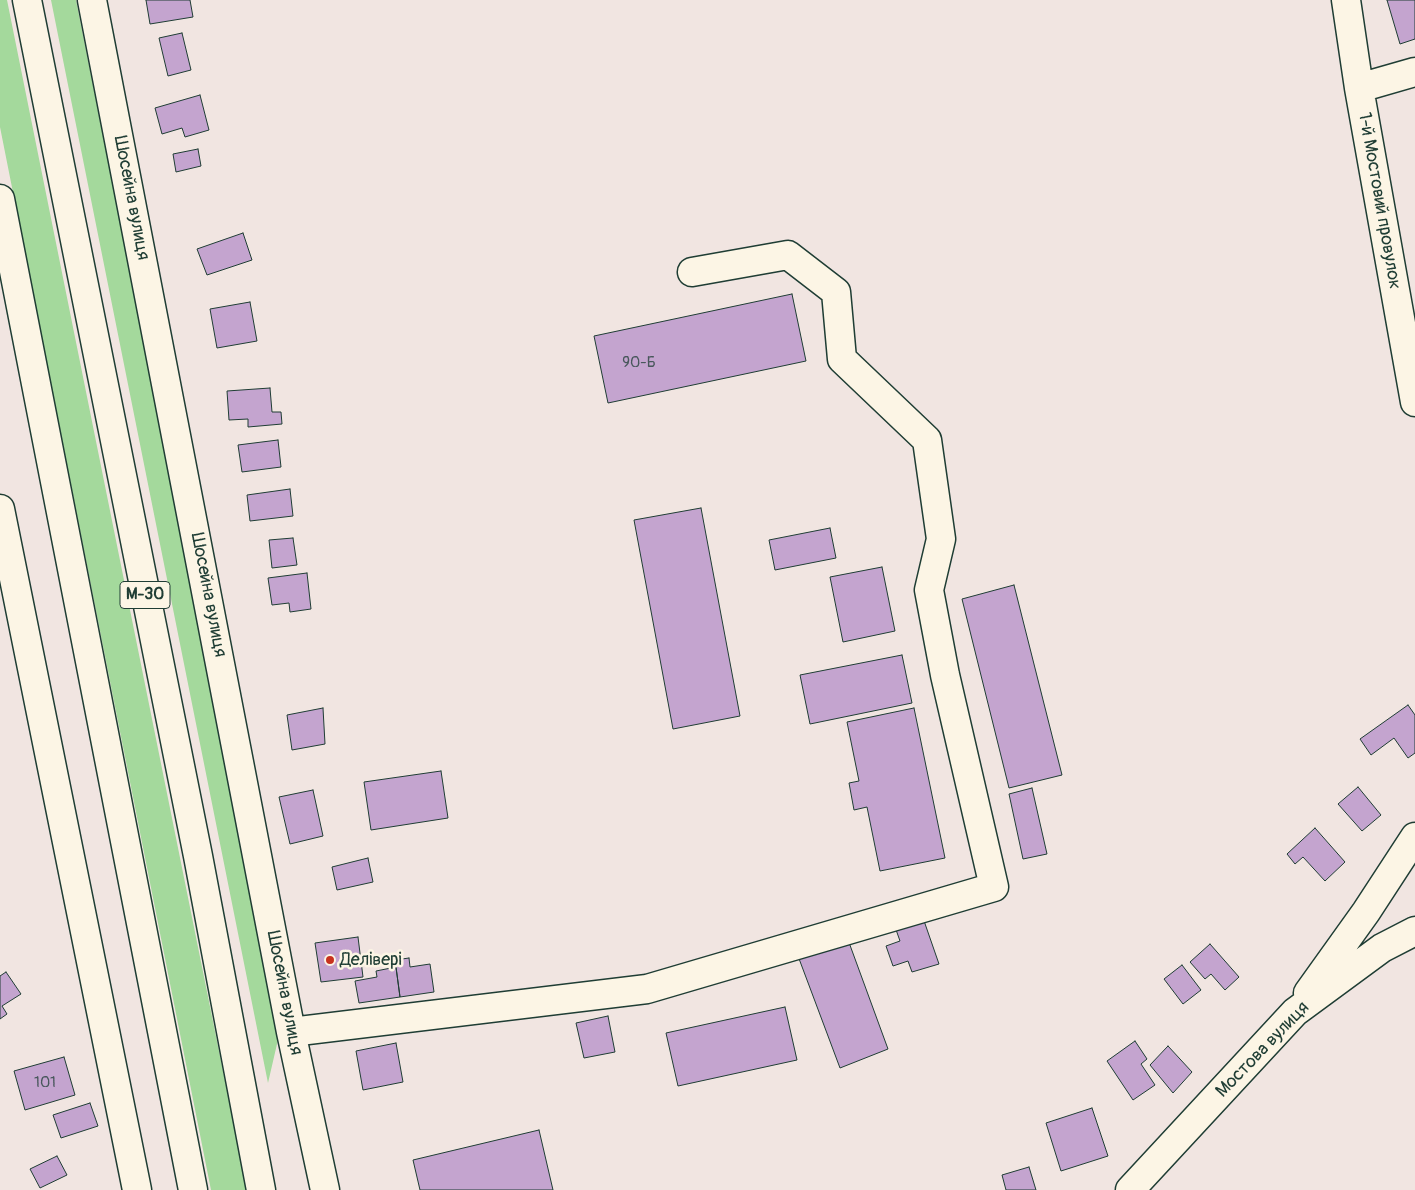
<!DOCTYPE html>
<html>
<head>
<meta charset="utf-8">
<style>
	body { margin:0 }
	canvas { display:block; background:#f1e5e1 }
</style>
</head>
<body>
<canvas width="1415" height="1190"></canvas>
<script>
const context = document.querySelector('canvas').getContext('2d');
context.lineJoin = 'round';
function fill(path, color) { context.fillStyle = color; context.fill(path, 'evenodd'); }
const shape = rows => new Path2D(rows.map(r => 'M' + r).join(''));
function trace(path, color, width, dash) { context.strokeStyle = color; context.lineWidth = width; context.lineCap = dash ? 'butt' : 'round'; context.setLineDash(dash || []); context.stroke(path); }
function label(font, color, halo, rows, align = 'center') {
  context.font = font + ' Pangolin,sans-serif'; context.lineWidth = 5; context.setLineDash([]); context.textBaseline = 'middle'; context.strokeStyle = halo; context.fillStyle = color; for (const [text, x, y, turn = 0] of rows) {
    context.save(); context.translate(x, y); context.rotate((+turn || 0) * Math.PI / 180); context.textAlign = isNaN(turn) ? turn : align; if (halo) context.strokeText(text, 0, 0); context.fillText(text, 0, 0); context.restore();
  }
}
const green = shape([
	[0,0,7,0,247,1190,211,1190,0,127],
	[51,0,76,0,280,1031,268,1083]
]);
const building = shape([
	[146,0,190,0,193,17,150,24,146,0],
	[1387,0,1415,0,1415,39,1400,44,1387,0],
	[182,33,191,70,168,76,159,38,182,33],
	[200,95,209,130,185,137,182,128,162,134,155,108,200,95],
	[198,149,201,166,176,172,173,154,198,149],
	[243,233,252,260,207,275,197,249,243,233],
	[792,294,806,361,608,403,594,336,792,294],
	[250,302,257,341,217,348,210,309,250,302],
	[270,388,272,412,281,412,282,424,248,427,248,419,229,420,227,391,270,388],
	[278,440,281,467,242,472,238,445,278,440],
	[290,489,293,516,250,521,247,495,290,489],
	[701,508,740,716,673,729,634,520,701,508],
	[830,528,836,558,775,570,769,540,830,528],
	[293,538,297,565,272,568,269,540,293,538],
	[882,567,895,631,843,642,830,577,882,567],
	[307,573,311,609,290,612,289,603,272,605,268,578,307,573],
	[1014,585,1062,775,1009,788,962,599,1014,585],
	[902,655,912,703,810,724,800,675,902,655],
	[1408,705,1415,715,1415,753,1408,758,1394,738,1371,755,1360,739,1408,705],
	[323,708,325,744,292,750,287,715,323,708],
	[914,708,945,858,880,871,867,807,854,810,849,783,859,781,847,722,914,708],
	[441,771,448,818,371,830,364,782,441,771],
	[1358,787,1381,815,1362,831,1338,804,1358,787],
	[1032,788,1047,854,1023,859,1009,794,1032,788],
	[313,790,323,836,290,844,279,797,313,790],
	[1315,828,1345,862,1325,881,1303,857,1295,864,1287,854,1315,828],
	[368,858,373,882,337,890,332,867,368,858],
	[922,915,939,964,912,972,908,961,893,966,886,946,900,941,894,924,922,915],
	[358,937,363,977,321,982,315,943,358,937],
	[847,937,888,1049,840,1068,798,956,847,937],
	[1210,944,1239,977,1225,990,1211,974,1205,979,1190,962,1210,944],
	[409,958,410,967,430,964,434,992,400,997,395,960,409,958],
	[1182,965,1201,990,1183,1004,1164,979,1182,965],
	[396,967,400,997,359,1003,355,981,377,977,376,971,396,967],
	[6,972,21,994,2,1006,7,1014,0,1019,0,976,6,972],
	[785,1007,797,1060,678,1086,666,1033,785,1007],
	[608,1016,615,1052,584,1058,576,1023,608,1016],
	[1135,1041,1147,1059,1141,1064,1155,1085,1133,1100,1107,1061,1135,1041],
	[396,1043,403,1082,363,1090,356,1051,396,1043],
	[1168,1046,1192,1072,1173,1093,1150,1065,1168,1046],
	[64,1057,75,1095,25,1110,14,1071,64,1057],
	[90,1103,98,1126,61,1138,53,1115,90,1103],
	[1092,1108,1108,1156,1061,1171,1046,1123,1092,1108],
	[539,1130,553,1190,420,1190,413,1160,539,1130],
	[57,1156,67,1175,40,1188,30,1169,57,1156],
	[1029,1167,1036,1190,1006,1190,1002,1175,1029,1167]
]);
const minor = shape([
	[92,0,291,1032,325,1190],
	[1346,0,1359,88,1415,402],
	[1359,88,1415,72],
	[0,509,137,1190],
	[1308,993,1366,912,1415,837],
	[291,1032,647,989,994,887,945,675,929,590,941,539,927,440,842,359,836,292,788,255,692,272],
	[1130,1190,1295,1012,1382,948,1415,931]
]);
const highway = shape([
	[27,0,198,856,261,1190],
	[0,199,193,1190]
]);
const markers = [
	[330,960,5,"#c8321e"]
];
const numberNames = [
	["90-Б",639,363],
	["101",45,1083]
];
const shields = [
	[145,595,50]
];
const shieldNames = [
	["М-30",145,595]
];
const streetNames = [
	["Шосейна вулиця",131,198,79],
	["1-й Мостовий провулок",1379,201,80],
	["Шосейна вулиця",208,595,79],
	["Шосейна вулиця",284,993,79],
	["Мостова вулиця",1263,1050,-46]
];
const poiNames = [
	["Делівері",340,960]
];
fill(green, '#a4d99c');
fill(building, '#c4a4cf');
trace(building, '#1f3d34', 1);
trace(minor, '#1f3d34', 31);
trace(highway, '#1f3d34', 31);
trace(minor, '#fcf5e5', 28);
trace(highway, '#fcf5e5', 28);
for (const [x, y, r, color] of markers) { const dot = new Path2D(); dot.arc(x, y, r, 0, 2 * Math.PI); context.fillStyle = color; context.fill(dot); trace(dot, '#fcf5e5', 2); }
label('15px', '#48575b', null, numberNames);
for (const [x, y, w] of shields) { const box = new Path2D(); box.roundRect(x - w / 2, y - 13.5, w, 27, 4); context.fillStyle = '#fcf5e5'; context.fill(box); trace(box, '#1f3d34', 1); }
label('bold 16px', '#1f3d34', null, shieldNames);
label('18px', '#1f3d34', '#fcf5e5', streetNames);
label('18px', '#1f3d34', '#fcf5e5', poiNames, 'left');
</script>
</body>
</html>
